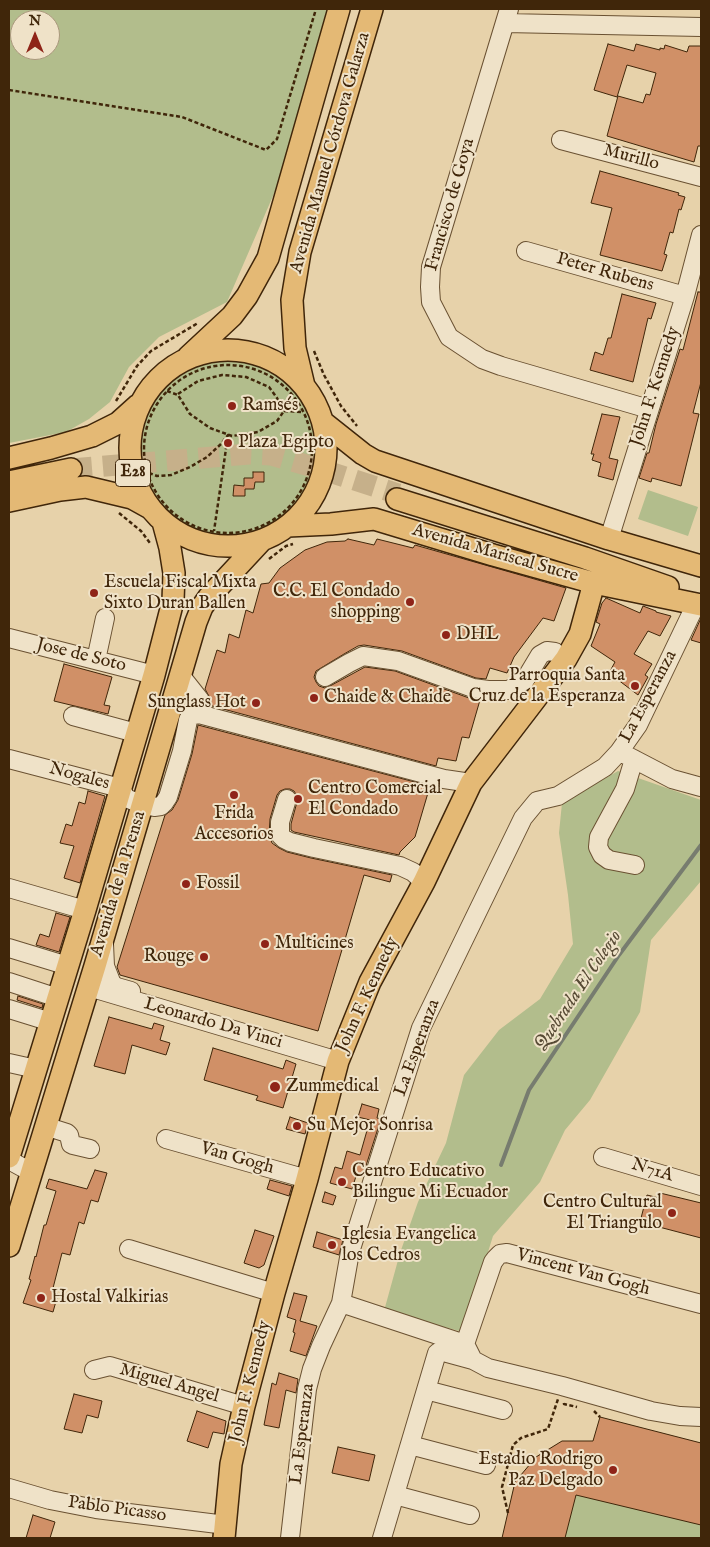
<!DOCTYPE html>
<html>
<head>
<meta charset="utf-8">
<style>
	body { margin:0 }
	#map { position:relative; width:710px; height:1547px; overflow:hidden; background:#e7d2aa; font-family:"IM FELL English",serif }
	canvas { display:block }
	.frame { position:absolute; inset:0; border:10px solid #40260a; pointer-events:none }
	.north { position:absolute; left:10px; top:10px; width:50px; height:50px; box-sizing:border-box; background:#efe2c8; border:1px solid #a9977c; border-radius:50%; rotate:0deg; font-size:14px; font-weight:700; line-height:20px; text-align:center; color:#40260a }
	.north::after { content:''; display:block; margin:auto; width:18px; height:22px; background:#8f2418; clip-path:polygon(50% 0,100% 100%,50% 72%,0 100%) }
</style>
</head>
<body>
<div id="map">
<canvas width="710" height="1547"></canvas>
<div class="frame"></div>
<div class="north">N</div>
</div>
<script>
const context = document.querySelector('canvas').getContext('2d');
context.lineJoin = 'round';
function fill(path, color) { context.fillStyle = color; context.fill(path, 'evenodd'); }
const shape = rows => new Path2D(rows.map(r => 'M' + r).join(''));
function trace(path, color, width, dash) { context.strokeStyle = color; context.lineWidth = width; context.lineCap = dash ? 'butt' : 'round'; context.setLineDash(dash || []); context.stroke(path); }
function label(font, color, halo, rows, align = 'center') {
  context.font = font + ' "IM FELL English",serif'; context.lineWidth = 4; context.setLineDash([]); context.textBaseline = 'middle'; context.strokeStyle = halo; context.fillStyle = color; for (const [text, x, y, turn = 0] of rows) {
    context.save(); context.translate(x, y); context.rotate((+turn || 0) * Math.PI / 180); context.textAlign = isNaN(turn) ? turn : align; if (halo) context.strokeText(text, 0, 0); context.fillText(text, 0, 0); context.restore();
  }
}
const green = shape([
	[9,9,327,9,276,189,227,302,159,337,129,367,110,402,89,419,66,432,9,443],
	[20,20,50,20,50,50,20,50],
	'140 449a88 88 0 1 1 176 0a88 88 0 1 1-176 0Z',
	[648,490,698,507,688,536,638,519],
	[618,771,701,800,701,881,651,940,640,1012,590,1100,565,1130,540,1182,493,1236,463,1332,384,1311,400,1253,418,1202,446,1143,464,1075,499,1030,540,999,573,944,568,895,559,833,562,803],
	[600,1417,701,1443,701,1538,502,1538,515,1482,536,1457,562,1441,593,1441]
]);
const stream = shape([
	[501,1165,529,1090,619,955,701,845]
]);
const building = shape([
	[608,44,634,51,636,44,660,50,660,48,664,49,665,45,687,52,689,46,701,46,701,146,698,146,694,162,607,136,618,96,643,103,646,94,650,95,656,73,627,65,617,97,594,90,608,44],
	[600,171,679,193,678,195,685,197,681,210,679,209,673,233,670,232,664,254,667,255,662,271,600,255,612,208,591,203,600,171],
	[698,292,701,292,701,382,693,413,699,414,681,486,652,478,651,482,639,478,647,453,649,453,656,424,680,349,683,350,698,292],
	[622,294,656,303,651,319,648,318,633,382,590,370,595,352,603,355,608,338,611,338,622,294],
	[602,414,620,417,609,458,618,460,613,480,598,476,601,463,592,460,594,454,591,454,602,414],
	[253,472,264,472,264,482,255,482,254,489,245,489,245,496,233,496,234,485,244,486,244,478,253,478,253,472],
	[348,539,374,545,377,539,413,548,415,545,566,588,554,621,543,618,514,657,507,673,490,668,486,679,476,678,402,651,364,645,358,646,344,654,316,671,314,677,316,682,319,686,325,688,330,686,365,667,395,671,469,698,480,700,469,738,462,737,456,761,438,758,436,766,212,706,210,698,205,689,217,650,225,653,229,634,239,638,246,610,253,613,261,584,269,583,280,568,305,550,327,542,345,541,348,539],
	[606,598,640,613,643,606,656,611,656,612,671,616,660,636,648,631,634,654,652,664,645,675,648,677,638,695,609,673,615,662,591,646,600,624,596,622,602,603,606,598],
	[701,618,701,643,691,640,701,618],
	[64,664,112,677,104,705,110,706,108,714,54,701,64,664],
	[198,725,430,786,415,837,400,852,399,855,294,832,291,830,291,824,297,802,297,796,294,791,290,789,285,789,280,791,277,795,270,819,269,835,272,843,279,848,287,852,311,858,392,875,390,882,364,875,318,1031,120,975,117,967,165,815,172,810,178,800,192,754,198,725],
	[88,791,105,796,80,883,64,878,74,846,60,843,66,824,72,826,79,802,85,804,88,791],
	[56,913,70,917,59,952,36,945,40,934,49,937,56,913],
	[18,996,43,1004,42,1008,17,1000,18,996],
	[109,1017,152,1029,154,1023,164,1026,160,1040,170,1043,166,1055,132,1045,125,1074,94,1066,109,1017],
	[213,1048,283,1069,286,1060,296,1064,283,1108,256,1100,258,1096,204,1080,213,1048],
	[362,1104,379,1109,377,1118,381,1119,363,1175,357,1173,352,1189,330,1183,335,1167,342,1169,347,1151,360,1155,370,1120,358,1117,362,1104],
	[290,1117,308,1123,305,1134,286,1129,290,1117],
	[95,1170,107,1173,98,1202,91,1200,84,1224,79,1222,70,1255,62,1253,52,1292,58,1294,53,1312,23,1303,31,1280,29,1279,35,1256,36,1257,44,1225,46,1225,56,1191,46,1188,49,1179,87,1189,95,1170],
	[270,1180,292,1186,289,1196,267,1189,270,1180],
	[325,1192,336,1196,333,1205,322,1202,325,1192],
	[660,1193,701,1203,701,1238,640,1222,647,1195,659,1198,660,1193],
	[255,1230,274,1236,264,1265,259,1268,244,1263,255,1230],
	[317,1232,343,1240,339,1255,313,1247,317,1232],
	[294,1293,307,1296,300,1321,317,1326,306,1356,290,1351,295,1333,293,1332,296,1320,287,1317,294,1293],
	[279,1373,298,1379,296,1393,286,1390,279,1428,264,1425,272,1383,276,1385,279,1373],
	[74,1394,102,1401,98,1418,87,1415,82,1433,64,1429,74,1394],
	[197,1411,226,1421,224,1434,213,1432,208,1448,187,1441,197,1411],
	[600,1417,701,1443,701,1525,576,1495,565,1538,502,1538,515,1482,536,1457,562,1441,593,1441,600,1417],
	[338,1447,375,1455,369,1481,332,1473,338,1447],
	[33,1515,55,1522,50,1538,26,1538,33,1515]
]);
const majorTunnel = shape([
	[71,469,249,454,271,455,320,469,398,494]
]);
const path = shape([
	[9,90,182,117,266,150,277,139,316,9],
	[314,351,324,375,341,406,357,426],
	'144 449a84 84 0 1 1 168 0a84 84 0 1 1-168 0Z',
	[167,391,178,395,190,414,210,428,232,436,258,432,277,421,284,411],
	[178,394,198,381,222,375,246,377,269,387,277,398,284,411],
	[116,401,137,366,151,351,198,323],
	[284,411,303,412],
	[149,473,157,476,171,475,190,467,207,457,221,444,228,435,214,531],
	[119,513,141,531,150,543],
	[269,559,286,546,293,544],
	[564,1403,564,1404,577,1407],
	[594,1411,600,1417],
	[508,1513,502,1487,513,1445,521,1438,548,1429,558,1399]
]);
const minor = shape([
	[509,9,431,267,430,287,431,302,449,337,482,359,501,366,649,409],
	[505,23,701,27],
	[561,140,701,177],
	[526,251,685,296],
	[609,539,685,296,701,235],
	[9,638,154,675],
	[96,660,105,618],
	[181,676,200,700,201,708,199,714],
	[325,677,349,663,363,656,398,661,473,688,488,690,509,690,525,680,540,655,547,651,555,652],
	[73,716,136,733],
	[624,754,672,779,701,787],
	[9,759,120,788,126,798,143,805,154,807,161,806,164,803,168,797,182,751,188,720,190,716,199,714,444,779,471,783],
	[634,759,625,789,599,837,598,847,602,855,609,860,635,865],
	[287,799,280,822,280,835,284,839,290,842,314,848,400,866,413,872,424,882],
	[9,888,85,910],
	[104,944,105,966,112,984,117,987,131,991],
	[9,948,68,966],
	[9,982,58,998],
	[89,987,338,1061],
	[9,1009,51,1022],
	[9,1063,36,1069],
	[45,1126,67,1133,69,1135,71,1144,73,1145,90,1149],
	[166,1139,307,1179],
	[603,1157,701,1186],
	[9,1160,31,1172],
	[129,1249,274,1293],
	[341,1303,465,1344,473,1360,488,1368,562,1386,651,1411,680,1416,701,1417],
	[465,1344,493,1262,496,1258,500,1254,507,1253,701,1304],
	[94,1370,110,1366,244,1406],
	[426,1390,503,1410],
	[410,1445,486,1465],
	[9,1488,50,1500,96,1509,226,1525],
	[395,1495,470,1515],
	[290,1538,307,1389,312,1369,321,1346,341,1303,350,1252,421,1028,523,818,537,801,558,796,605,767,619,752,638,725,696,604],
	[382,1538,437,1353,440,1351,473,1360]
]);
const major = shape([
	'130 448a98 98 0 1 1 196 0a98 98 0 1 1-196 0Z',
	[188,357,232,316,247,296,268,258,339,9],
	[304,386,295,348,292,300,300,252,372,9],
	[324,423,363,454,375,461,609,539,701,566],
	[9,458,51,448,92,436,118,423,138,405],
	[9,482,71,469],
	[397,499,585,558,668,587],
	[9,501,60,490,86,487,132,498,150,508],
	[288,526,331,524,374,519,493,555,594,583,701,605],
	[9,1157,85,910,154,675,173,601,174,573,170,548,163,522],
	[9,1246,95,966,196,622,202,607,209,597,262,540],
	[224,1538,231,1464,244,1406,274,1293,307,1179,338,1061,370,982,424,882,471,783,566,659,580,634,594,583]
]);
const markers = [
	[232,406,5,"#8f2418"],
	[228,443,5,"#8f2418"],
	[94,593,5,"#8f2418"],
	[410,602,5,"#8f2418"],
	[446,635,5,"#8f2418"],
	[635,686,5,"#8f2418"],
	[314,698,5,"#8f2418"],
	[256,703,5,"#8f2418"],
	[234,795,5,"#8f2418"],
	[298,799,5,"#8f2418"],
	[186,884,5,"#8f2418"],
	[265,944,5,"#8f2418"],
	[204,957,5,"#8f2418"],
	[275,1087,6,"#8f2418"],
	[297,1126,5,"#8f2418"],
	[342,1182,5,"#8f2418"],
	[672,1213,5,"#8f2418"],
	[332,1245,5,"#8f2418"],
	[41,1298,5,"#8f2418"],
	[613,1470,5,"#8f2418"]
];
const shields = [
	[133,473,35]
];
const shieldNames = [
	["E28",133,473]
];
const streetNames = [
	["Avenida Manuel Córdova Galarza",331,153,-74],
	["Murillo",631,158,15],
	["Francisco de Goya",451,205,-74],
	["Peter Rubens",605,273,16],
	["John F. Kennedy",656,387,-72],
	["Avenida Mariscal Sucre",495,554,16],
	["Jose de Soto",81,656,14],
	["La Esperanza",649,697,-62],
	["Nogales",79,777,15],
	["Avenida de la Prensa",119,884,-73],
	["John F. Kennedy",368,995,-65],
	["Leonardo Da Vinci",213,1024,16],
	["La Esperanza",418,1048,-70],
	["Van Gogh",237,1159,16],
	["N71A",652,1171,17],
	["Vincent Van Gogh",583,1273,15],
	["John F. Kennedy",251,1382,-76],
	["Miguel Angel",169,1384,16],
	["La Esperanza",303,1434,-83],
	["Pablo Picasso",117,1510,8]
];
const poiNames = [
	["Ramsés",242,406],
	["Plaza Egipto",238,443],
	["Escuela Fiscal Mixta",104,583],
	["Sixto Duran Ballen",104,604],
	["C.C. El Condado",400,592,"right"],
	["shopping",400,613,"right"],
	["DHL",456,635],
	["Parroquia Santa",625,676,"right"],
	["Cruz de la Esperanza",625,697,"right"],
	["Chaide & Chaide",324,698],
	["Sunglass Hot",246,703,"right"],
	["Centro Comercial",308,789],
	["El Condado",308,810],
	["Frida",234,814,"center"],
	["Accesorios",234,835,"center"],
	["Fossil",196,884],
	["Multicines",275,944],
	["Rouge",194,957,"right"],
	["Zummedical",286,1087],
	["Su Mejor Sonrisa",307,1126],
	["Centro Educativo",352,1172],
	["Bilingue Mi Ecuador",352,1193],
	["Centro Cultural",662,1203,"right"],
	["El Triangulo",662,1224,"right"],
	["Iglesia Evangelica",342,1235],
	["los Cedros",342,1256],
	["Hostal Valkirias",51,1298],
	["Estadio Rodrigo",603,1460,"right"],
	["Paz Delgado",603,1481,"right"]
];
const waterNames = [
	["Quebrada El Colegio",579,991,-56]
];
fill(green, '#b2bd8c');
trace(stream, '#777c6f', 4);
fill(building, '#d09067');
trace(building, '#40260a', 1);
trace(majorTunnel, '#c6b08a', 21, [21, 11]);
trace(minor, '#6a5132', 20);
trace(major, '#40260a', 24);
trace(path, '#40260a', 2.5, [4, 2.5]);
trace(minor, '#efe2c8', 18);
trace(major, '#e4b975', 21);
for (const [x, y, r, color] of markers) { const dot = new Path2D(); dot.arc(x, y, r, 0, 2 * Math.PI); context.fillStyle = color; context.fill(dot); trace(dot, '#efe2c8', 2); }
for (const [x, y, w] of shields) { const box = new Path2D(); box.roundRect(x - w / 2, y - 13.5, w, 27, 4); context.fillStyle = '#efe2c8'; context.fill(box); trace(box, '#40260a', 1); }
label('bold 16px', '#40260a', null, shieldNames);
label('18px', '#40260a', '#efe2c8', streetNames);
label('18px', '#40260a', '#efe2c8', poiNames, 'left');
label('italic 19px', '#574a34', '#efe2c8', waterNames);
</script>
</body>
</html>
